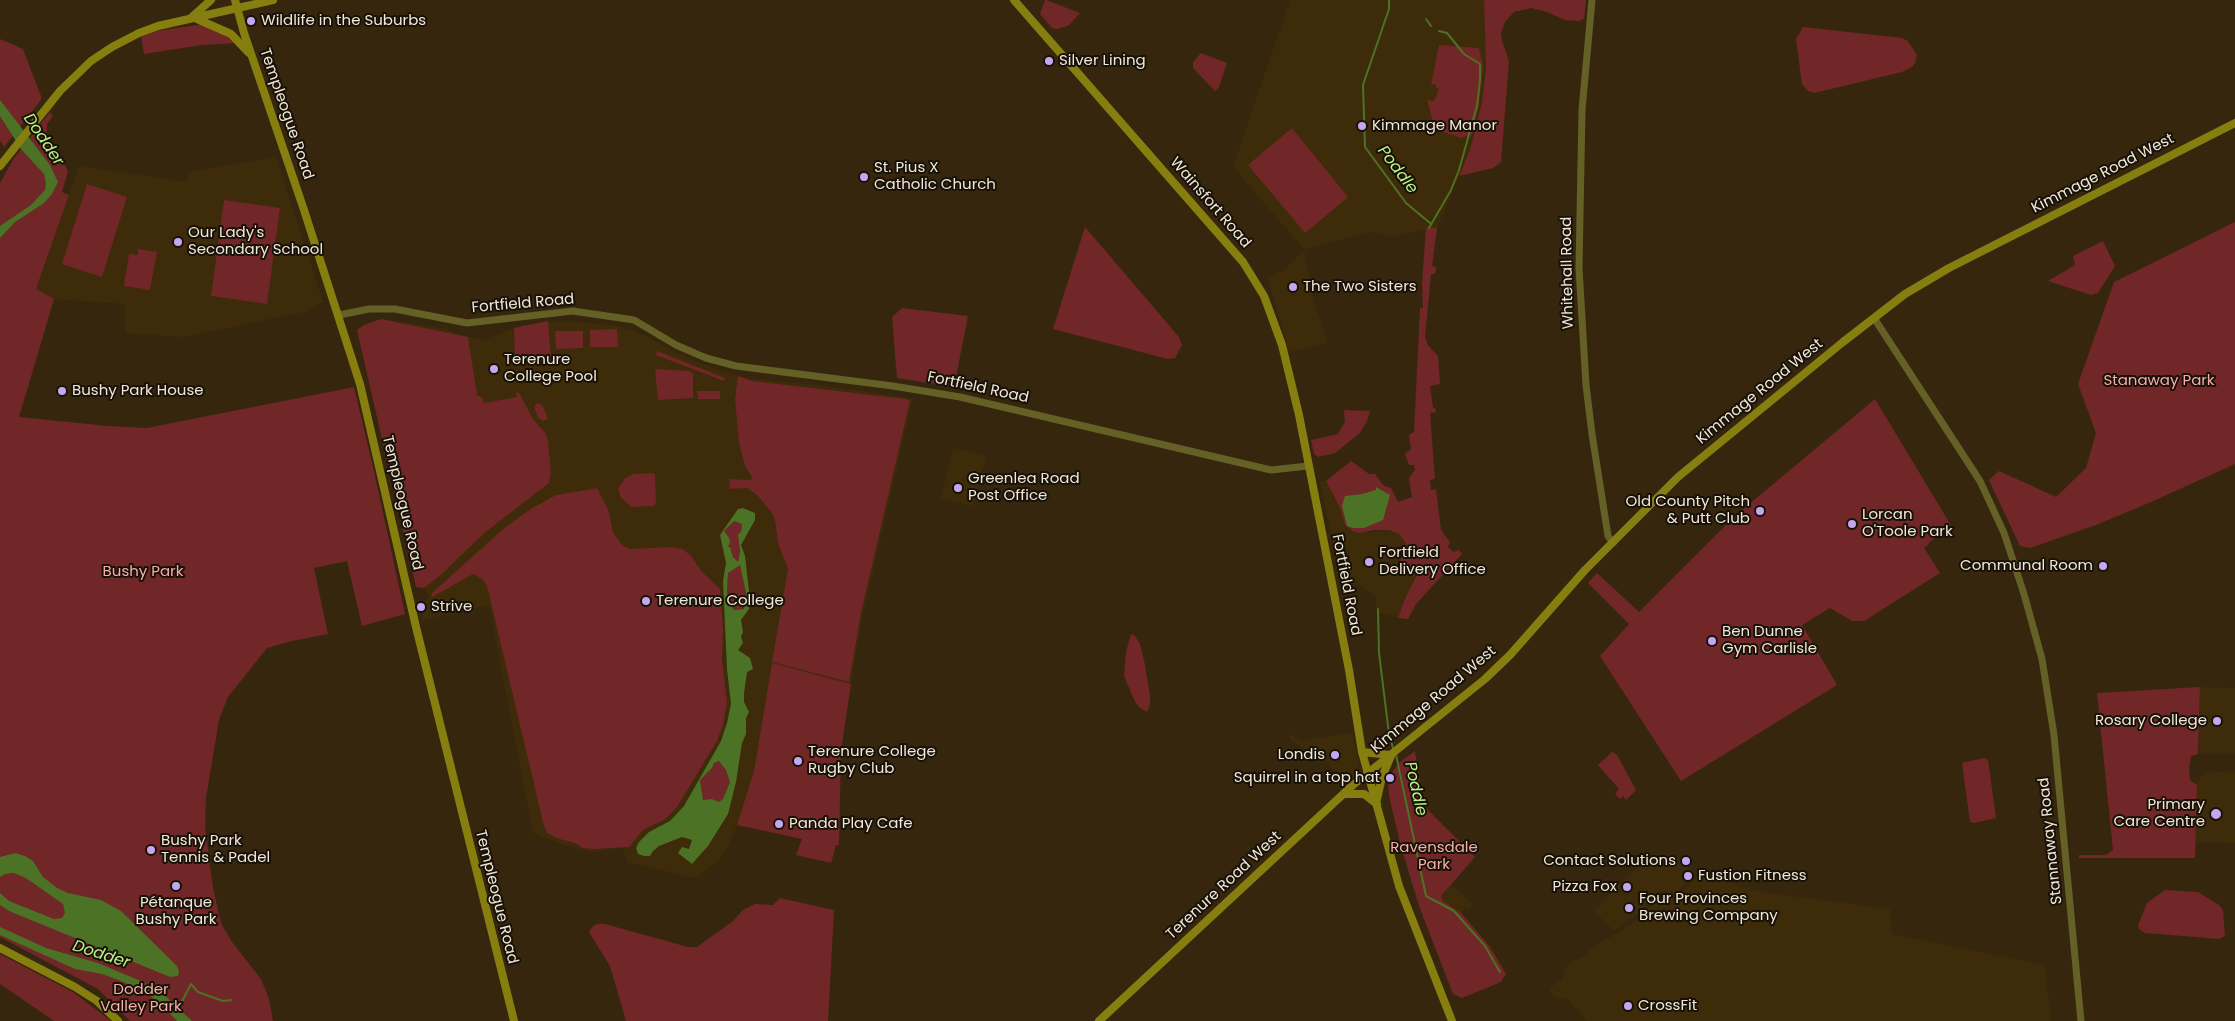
<!DOCTYPE html>
<html>
<head>
<meta charset="utf-8">
<style>
	body { margin:0 }
	canvas { display:block; background:#36260d }
</style>
</head>
<body>
<canvas width="2235" height="1021"></canvas>
<script>
const context = document.querySelector('canvas').getContext('2d');
context.lineJoin = 'round';
function fill(path, color) { context.fillStyle = color; context.fill(path, 'evenodd'); }
const shape = rows => new Path2D(rows.map(r => 'M' + r).join(''));
function trace(path, color, width, dash) { context.strokeStyle = color; context.lineWidth = width; context.lineCap = dash ? 'butt' : 'round'; context.setLineDash(dash || []); context.stroke(path); }
function label(font, color, halo, rows, align = 'center') {
  context.font = font + ' Poppins,sans-serif'; context.lineWidth = 4; context.setLineDash([]); context.textBaseline = 'middle'; context.strokeStyle = halo; context.fillStyle = color; for (const [text, x, y, turn = 0] of rows) {
    context.save(); context.translate(x, y); context.rotate((+turn || 0) * Math.PI / 180); context.textAlign = isNaN(turn) ? turn : align; if (halo) context.strokeText(text, 0, 0); context.fillText(text, 0, 0); context.restore();
  }
}
const built = shape([
	[1290,0,1484,0,1486,67,1482,102,1470,151,1437,228,1392,236,1369,232,1304,250,1312,294,1328,343,1289,352,1268,278,1287,268,1304,249,1233,167],
	[276,157,323,302,304,312,183,337,125,333,125,304,54,299,36,289,79,166,188,182,188,172],
	[381,319,443,328,461,335,483,340,523,325,545,322,579,322,618,326,635,331,675,352,705,365,746,378,842,388,913,399,861,624,851,684,841,751,839,845,806,839,796,855,802,839,737,825,727,849,713,865,696,878,627,862,623,847,591,852,562,844,533,833,489,605,423,620,421,612,422,604,429,597,424,588,416,587,357,330,364,325],
	[953,448,986,456,973,506,941,499],
	[1326,481,1341,510,1345,525,1359,533,1389,530,1399,534,1407,545,1417,575,1406,596,1398,618,1375,611,1377,598,1351,577,1337,576,1338,568,1320,482],
	[2200,687,2235,688,2235,754,2199,754],
	[1352,733,1361,771,1347,784,1327,761,1291,741,1289,734,1302,740],
	[2235,771,2235,843,2195,842,2197,785,2203,773],
	[1656,855,1668,855,1678,858,1692,870,1693,874,1674,896,1666,891,1660,891,1636,915,1614,930,1612,929,1594,911,1642,862],
	[1704,868,1738,886,1761,892,1890,909,1892,934,2045,965,2051,1021,1587,1021,1567,998,1564,1000,1554,997,1549,989,1562,979,1563,971,1572,961,1582,958,1595,945,1613,936,1641,917,1661,895,1676,900],
	[1451,884,1473,905,1468,910,1465,908,1461,913,1443,901,1441,896]
]);
const green = shape([
	[1045,0,1046,0,1080,13,1068,26,1057,29,1052,28,1040,14],
	[1484,0,1586,0,1584,19,1579,21,1565,20,1547,12,1531,8,1514,12,1505,22,1501,33,1502,41,1509,61,1501,162,1493,168,1459,176,1470,150,1482,102,1486,67],
	[204,24,229,36,238,43,202,45,144,54,141,37,156,31],
	[1803,27,1902,38,1908,41,1917,55,1915,63,1912,67,1902,72,1814,93,1808,91,1802,84,1796,39],
	[0,39,23,49,41,96,41,100,4,147,0,141],
	[1439,45,1479,48,1483,66,1479,105,1472,135,1461,138,1435,129,1427,100,1434,101,1439,89,1436,88,1436,85,1431,84],
	[1201,53,1227,63,1219,87,1215,91,1193,68,1193,62],
	[50,112,53,116,47,124,47,134,68,171,62,192,69,195,36,289,54,299,19,417,108,426,147,428,354,387,373,467,405,614,362,626,347,561,314,568,328,634,292,641,267,648,228,697,219,720,206,798,205,827,213,888,221,923,232,942,261,979,269,999,273,1021,130,1021,98,989,0,937,0,183,14,158],
	[1292,128,1348,197,1305,233,1248,165],
	[87,184,127,197,102,277,62,264],
	[224,200,280,208,267,304,211,296],
	[2235,222,2235,464,2151,502,2096,525,2030,548,2020,546,1989,480,1999,471,2056,497,2086,468,2096,433,2078,384,2114,282],
	[1085,227,1179,337,1182,345,1175,358,1168,359,1053,329],
	[1426,228,1437,228,1432,266,1436,267,1435,274,1431,274,1425,337,1428,345,1438,356,1440,384,1430,386,1433,408,1435,408,1436,412,1430,413,1435,479,1430,480,1431,490,1436,489,1441,530,1450,542,1448,547,1453,552,1459,550,1462,554,1416,604,1408,619,1398,618,1406,596,1417,575,1400,561,1407,545,1399,534,1389,530,1374,530,1359,533,1353,531,1345,525,1341,510,1326,481,1351,461,1369,474,1375,474,1384,486,1391,488,1398,502,1412,497,1409,478,1415,470,1414,465,1409,465,1405,454,1411,449,1409,435,1414,432,1420,308,1423,308,1422,283],
	[2103,241,2115,266,2098,293,2091,295,2048,281,2075,265,2073,256],
	[138,249,157,252,150,290,124,286,129,254,138,255],
	[902,308,968,316,954,387,897,378,892,317],
	[381,319,468,337,477,395,482,397,484,403,517,397,516,392,519,393,533,419,546,434,548,441,551,472,549,483,483,534,442,574,424,588,416,587,357,330,364,325],
	[548,321,551,360,515,363,514,328],
	[617,329,618,347,590,347,590,330],
	[555,331,583,331,583,348,556,349],
	[657,351,725,378,724,381,656,355],
	[655,369,689,371,693,374,693,398,658,400],
	[738,376,752,381,906,399,910,401,861,613,849,682,772,662,788,569,778,543,775,520,772,513,757,495,747,488,730,489,729,479,751,480,752,477,745,466,739,443,735,399],
	[697,391,720,391,720,399,698,399],
	[1875,399,1952,527,1929,542,1929,544,1924,548,1940,573,1864,621,1852,621,1830,608,1802,625,1837,685,1681,781,1600,656,1629,624,1588,583,1597,573,1639,612,1735,516],
	[537,403,542,405,546,413,548,419,543,421,538,418,534,407],
	[1344,410,1370,411,1367,421,1360,433,1335,453,1318,457,1314,454,1311,440,1338,434,1345,422],
	[653,473,655,475,656,503,654,506,632,507,621,498,618,489,625,478,633,474],
	[597,488,608,509,613,532,621,544,630,549,671,547,683,549,691,556,702,572,720,589,723,629,722,660,727,702,723,725,717,741,677,807,664,820,643,830,629,847,594,849,582,848,578,844,556,838,547,833,544,826,487,586,482,579,473,574,432,597,431,594,502,530,529,510,556,495],
	[734,521,742,524,739,546,740,559,738,562,735,561,730,548,728,548,724,531],
	[740,564,746,593,744,602,744,609,734,610,729,602,727,591,728,573],
	[1131,634,1135,636,1140,644,1144,660,1150,695,1150,705,1147,712,1140,708,1135,702,1124,676,1126,652],
	[772,663,851,684,841,751,839,845,836,845,831,863,796,855,802,839,737,825,754,771],
	[2200,687,2198,754,2191,756,2189,768,2190,780,2197,785,2195,858,2079,858,2079,855,2106,855,2113,850,2097,693],
	[1415,751,1424,806,1475,857,1441,896,1443,901,1461,913,1490,947,1506,974,1501,982,1462,998,1453,994,1419,906,1400,843,1389,796,1388,777,1400,762],
	[1612,752,1617,755,1636,790,1626,800,1623,796,1620,799,1615,794,1619,789,1598,765],
	[1984,758,1988,760,1996,818,1974,823,1970,822,1962,763],
	[719,761,726,770,730,782,723,799,719,803,712,799,703,800,700,780,712,768,714,763],
	[2165,890,2198,892,2219,905,2223,910,2225,936,2219,939,2159,934,2145,933,2139,929,2138,925,2147,903],
	[780,898,834,910,828,1021,626,1021,610,966,589,932,592,927,597,924,605,924,688,947,697,947,733,921,743,910,755,904,773,905],
	[0,954,73,992,111,1021,54,1021,0,984]
]);
const water = shape([
	[0,100,50,165,58,182,52,194,44,203,15,222,0,238,0,226,31,205,45,190,46,184,44,174,21,149,0,116],
	[1376,487,1390,495,1383,520,1364,528,1353,528,1347,526,1342,506,1345,496,1362,494,1376,490],
	[743,508,755,513,755,520,741,545,745,556,750,600,749,609,741,620,743,632,741,637,743,643,738,650,750,658,753,669,747,672,744,693,744,702,749,712,746,718,746,734,742,743,736,782,728,814,708,846,692,864,678,853,682,847,689,849,692,840,682,837,659,846,653,851,650,856,644,856,638,854,636,848,639,842,649,832,670,821,684,806,721,741,727,723,731,704,727,669,723,581,726,563,720,535,738,509],
	[734,521,742,524,741,532,738,534,740,552,738,562,733,557,730,547,728,547,730,542,729,538,724,531],
	[740,565,746,593,744,609,734,610,729,602,727,591,728,573],
	[719,761,726,770,730,782,723,799,719,802,712,799,703,800,700,780,712,768,714,763],
	[15,853,25,856,33,861,43,877,57,888,68,893,101,900,121,911,177,966,179,971,178,976,170,977,9,911,0,905,0,893,9,901,54,919,62,918,65,913,63,904,26,878,14,873,5,874,0,877,0,857],
	[0,927,46,948,98,963,143,982,161,992,192,1021,177,1021,161,1004,145,992,121,981,102,974,75,969,0,935]
]);
const stream = shape([
	[1389,0,1389,9,1363,85,1365,147,1406,203,1430,223],
	[1426,19,1431,26],
	[1429,228,1451,190,1459,170,1477,106,1480,80,1480,64,1464,54,1447,33,1439,31],
	[1378,609,1379,653,1389,734,1393,748],
	[1396,755,1426,896,1454,911,1485,946,1500,972],
	[178,1009,191,984,198,992,223,1001,231,1000]
]);
const tertiary = shape([
	[1592,0,1582,110,1579,268,1586,385,1592,434,1608,536,1613,543],
	[339,315,369,309,395,309,467,323,573,311,634,320,676,345,706,358,736,366,893,386,960,397,1271,470,1308,466],
	[1874,318,1980,481,2004,533,2024,594,2042,659,2054,735,2081,1021]
]);
const secondary = shape([
	[235,0,244,33,304,210,360,384,416,627,514,1021],
	[1014,0,1243,262,1264,296,1282,345,1299,415,1349,670,1362,752,1399,886,1452,1021],
	[192,17,211,0],
	[197,19,231,34,249,53],
	[0,166,60,91,91,61,112,47,139,33,158,26,273,0],
	[1362,752,1390,755],
	[1345,794,1364,794,1377,804],
	[1377,799,1382,777,1391,756],
	[0,948,75,987,97,1001,118,1021],
	[1099,1021,1353,785,1485,679,1510,655,1585,570,1678,477,1843,342,1905,294,1949,268,2235,123]
]);
const markers = [
	[251,21,5,"#c4a7f1"],
	[1049,61,5,"#c4a7f1"],
	[1362,126,5,"#c4a7f1"],
	[864,177,5,"#c4a7f1"],
	[178,242,5,"#c4a7f1"],
	[1293,287,5,"#c4a7f1"],
	[494,369,5,"#c4a7f1"],
	[62,391,5,"#c4a7f1"],
	[958,488,5,"#c4a7f1"],
	[1760,511,5,"#c4a7f1"],
	[1852,524,5,"#c4a7f1"],
	[1369,562,5,"#c4a7f1"],
	[2103,566,5,"#c4a7f1"],
	[646,601,5,"#c4a7f1"],
	[421,607,5,"#c4a7f1"],
	[1712,641,5,"#c4a7f1"],
	[2217,721,5,"#c4a7f1"],
	[1335,755,5,"#c4a7f1"],
	[798,761,5,"#c4a7f1"],
	[1390,778,5,"#c4a7f1"],
	[2216,814,6,"#c4a7f1"],
	[779,824,5,"#c4a7f1"],
	[151,850,5,"#c4a7f1"],
	[1686,861,5,"#c4a7f1"],
	[1688,876,5,"#c4a7f1"],
	[176,886,5,"#c4a7f1"],
	[1627,887,5,"#c4a7f1"],
	[1629,908,5,"#c4a7f1"],
	[1628,1006,5,"#c4a7f1"]
];
const poiNames = [
	["Wildlife in the Suburbs",261,21],
	["Silver Lining",1059,61],
	["Kimmage Manor",1372,126],
	["St. Pius X",874,168],
	["Catholic Church",874,185],
	["Our Lady's",188,233],
	["Secondary School",188,250],
	["The Two Sisters",1303,287],
	["Terenure",504,360],
	["College Pool",504,377],
	["Bushy Park House",72,391],
	["Greenlea Road",968,479],
	["Post Office",968,496],
	["Old County Pitch",1750,502,"right"],
	["& Putt Club",1750,519,"right"],
	["Lorcan",1862,515],
	["O'Toole Park",1862,532],
	["Fortfield",1379,553],
	["Delivery Office",1379,570],
	["Communal Room",2093,566,"right"],
	["Terenure College",656,601],
	["Strive",431,607],
	["Ben Dunne",1722,632],
	["Gym Carlisle",1722,649],
	["Rosary College",2207,721,"right"],
	["Terenure College",808,752],
	["Rugby Club",808,769],
	["Londis",1325,755,"right"],
	["Squirrel in a top hat",1380,778,"right"],
	["Primary",2205,805,"right"],
	["Care Centre",2205,822,"right"],
	["Panda Play Cafe",789,824],
	["Bushy Park",161,841],
	["Tennis & Padel",161,858],
	["Contact Solutions",1676,861,"right"],
	["Fustion Fitness",1698,876],
	["Pizza Fox",1617,887,"right"],
	["Four Provinces",1639,899],
	["Brewing Company",1639,916],
	["Pétanque",176,903,"center"],
	["Bushy Park",176,920,"center"],
	["CrossFit",1638,1006]
];
const streetNames = [
	["Templeogue Road",286,114,71],
	["Kimmage Road West",2103,174,-27],
	["Wainsfort Road",1210,203,49],
	["Whitehall Road",1568,273,-91],
	["Fortfield Road",523,304,-5],
	["Fortfield Road",978,388,12],
	["Kimmage Road West",1760,392,-39],
	["Templeogue Road",402,503,77],
	["Fortfield Road",1346,585,79],
	["Kimmage Road West",1434,700,-40],
	["Stannaway Road",2051,841,-96],
	["Terenure Road West",1224,886,-43],
	["Templeogue Road",496,897,76]
];
const parkNames = [
	["Stanaway Park",2159,381],
	["Bushy Park",143,572],
	["Ravensdale",1434,848],
	["Park",1434,865],
	["Dodder",141,990],
	["Valley Park",141,1007]
];
const waterNames = [
	["Dodder",43,140,56],
	["Poddle",1397,170,53],
	["Poddle",1415,789,77],
	["Dodder",101,955,18]
];
fill(built, '#3e2b09');
fill(green, '#712627');
fill(water, '#4c7225');
trace(stream, '#4c7225', 2);
trace(tertiary, '#656026', 7);
trace(secondary, '#877e10', 8);
for (const [x, y, r, color] of markers) { const dot = new Path2D(); dot.arc(x, y, r, 0, 2 * Math.PI); context.fillStyle = color; context.fill(dot); trace(dot, '#171107', 2); }
label('15px', '#f1e7d8', '#171107', poiNames, 'left');
label('15px', '#f1e7d8', '#171107', streetNames);
label('15px', '#f7aea9', '#171107', parkNames);
label('italic 16px', '#baf28a', '#171107', waterNames);
</script>
</body>
</html>
